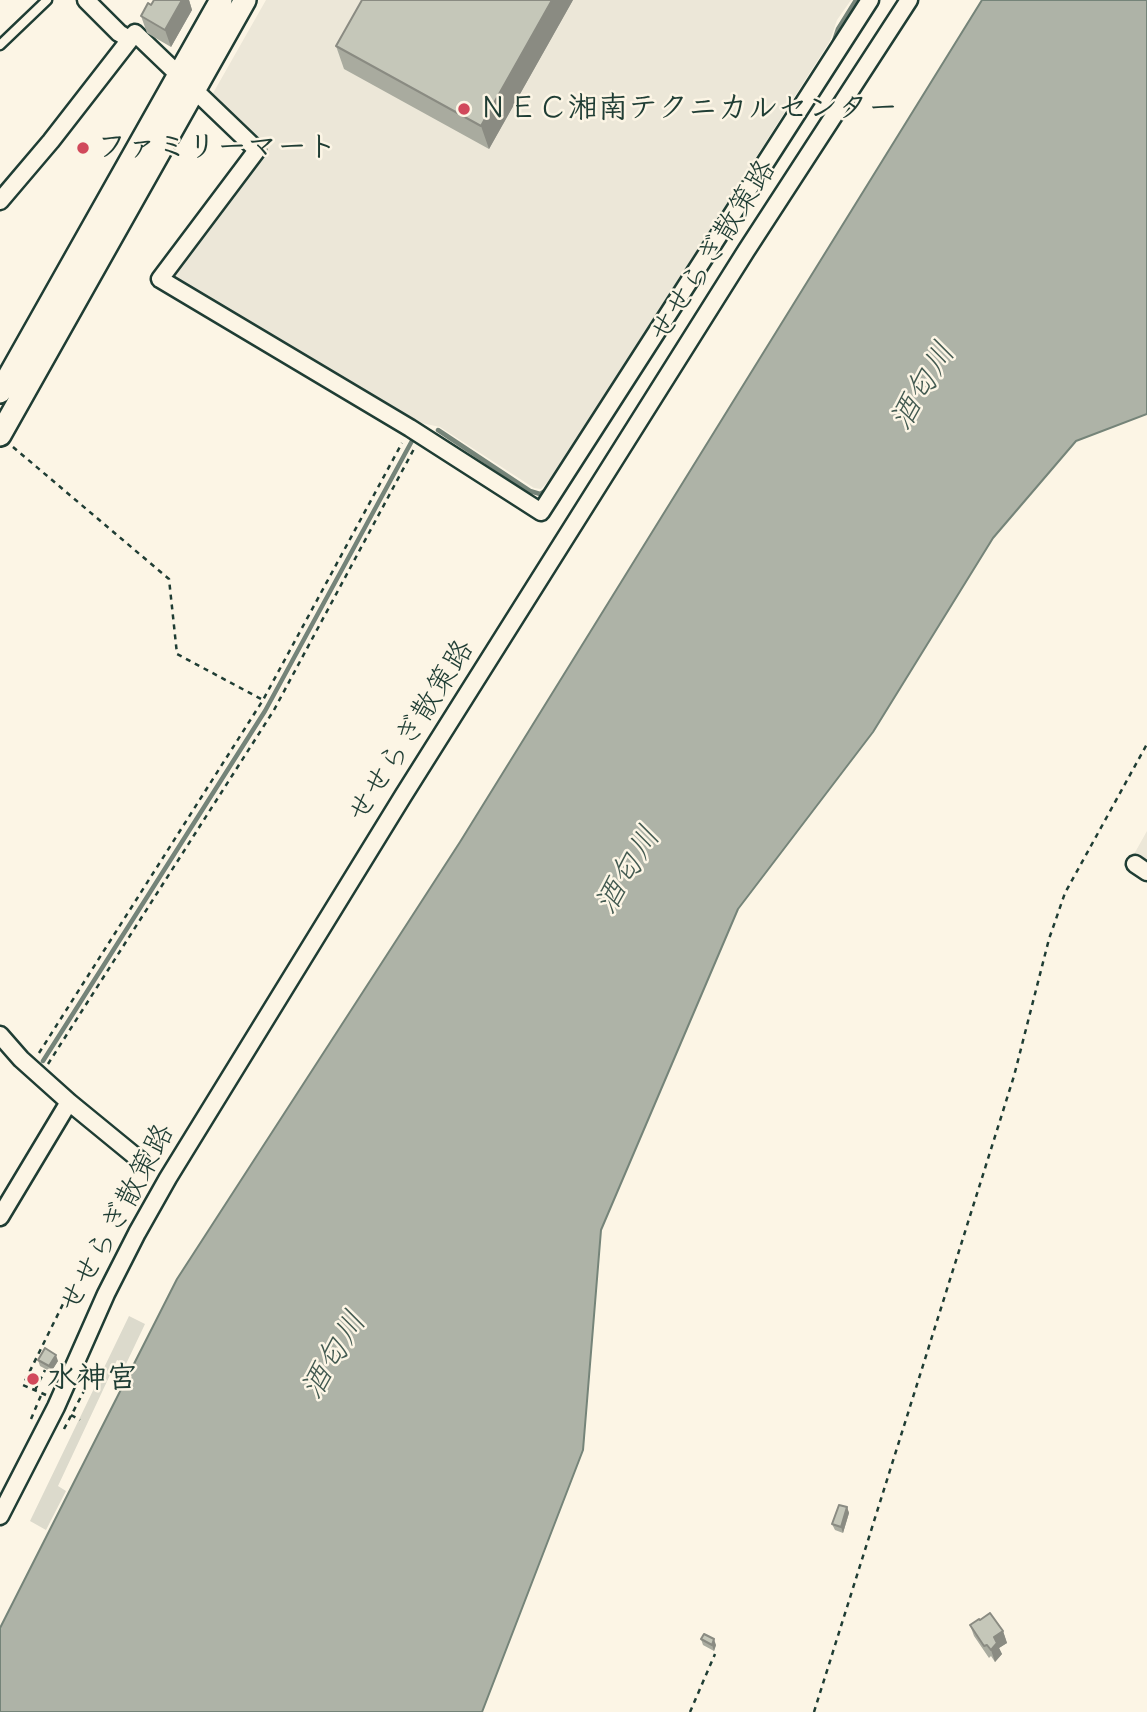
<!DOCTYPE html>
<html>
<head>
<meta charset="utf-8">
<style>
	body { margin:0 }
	canvas { display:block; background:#fcf5e5 }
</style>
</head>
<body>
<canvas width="1147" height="1712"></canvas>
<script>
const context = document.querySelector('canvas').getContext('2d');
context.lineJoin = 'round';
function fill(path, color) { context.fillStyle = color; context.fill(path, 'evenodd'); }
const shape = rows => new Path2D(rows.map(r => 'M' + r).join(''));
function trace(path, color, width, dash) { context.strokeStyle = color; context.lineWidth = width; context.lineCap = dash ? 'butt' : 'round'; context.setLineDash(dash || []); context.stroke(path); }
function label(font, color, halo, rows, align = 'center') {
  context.font = font + ' Itim,"Klee One",sans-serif'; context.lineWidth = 5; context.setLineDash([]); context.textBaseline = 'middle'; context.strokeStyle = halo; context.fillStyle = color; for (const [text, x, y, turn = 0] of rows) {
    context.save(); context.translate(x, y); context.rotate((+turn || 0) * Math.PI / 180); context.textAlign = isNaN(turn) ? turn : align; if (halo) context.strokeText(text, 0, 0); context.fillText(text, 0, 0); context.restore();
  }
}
const built = shape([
	[266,0,851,0,837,20,830,41,553,476,541,489,534,488,440,427,412,421,178,281,173,276,175,267,268,149,212,95],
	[1147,831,1147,865,1133,856]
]);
const green = shape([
	[129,1316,145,1324,126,1364,117,1360,58,1486,66,1491,46,1530,30,1521]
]);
const water = shape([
	[982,0,1147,0,1147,414,1076,441,993,538,873,732,738,909,601,1230,583,1450,482,1712,0,1712,0,1628,177,1279,460,842,982,0]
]);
const stream = shape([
	[833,44,838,29,856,0],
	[438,430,530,491,540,494,549,488],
	[43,1061,265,711,413,439]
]);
const path = shape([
	[13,447,169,579,177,654,263,700],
	[39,1053,263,700,402,443],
	[48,1064,274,710,415,447],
	[35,1390,45,1370],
	[46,1395,23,1385,65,1300],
	[71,1415,80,1420],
	[31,1419,42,1393],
	[64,1429,84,1391],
	[690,1712,715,1654],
	[814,1712,1014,1076,1049,939,1065,893,1147,744]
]);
const lane = shape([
	[0,45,47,0]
]);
const street = shape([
	[86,0,119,33,129,39],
	[0,201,51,141,135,33,257,150,160,279,410,428,541,512,870,0],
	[1135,864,1147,872],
	[0,1035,21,1059,69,1102,0,1217],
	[69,1102,141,1161],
	[0,1516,56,1407,106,1294,137,1233,168,1178,403,796,746,251,909,0]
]);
const secondary = shape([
	[0,392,221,0],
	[0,435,245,0]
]);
const wall = shape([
	[154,0,189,0,192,10,171,47,147,33,141,16,151,5],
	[573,0,489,149,344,69,336,46],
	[38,1360,58,1361,51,1372,40,1366],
	[847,1507,849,1513,843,1533,835,1530,832,1524],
	[980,1620,1003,1631,1007,1643,999,1648,1002,1654,995,1662,991,1656,989,1658,974,1636,970,1625],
	[701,1639,716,1645,714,1651,703,1645]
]);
const shadedWall = shape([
	[182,0,189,0,192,10,171,47,165,30],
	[552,0,573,0,489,149,481,126],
	[56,1355,58,1361,51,1372,49,1366],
	[847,1507,849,1513,843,1533,841,1527],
	[1003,1631,1007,1643,999,1648,1002,1654,995,1662,991,1650,994,1637],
	[714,1639,716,1645,714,1651,712,1645]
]);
const building = shape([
	[154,0,182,0,165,30,141,16,148,3,151,5,154,0],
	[362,0,552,0,481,126,336,46,362,0],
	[45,1348,56,1355,49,1366,38,1360,45,1348],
	[839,1505,847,1507,841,1527,832,1524,839,1505],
	[990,1613,1003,1631,994,1637,997,1643,991,1650,987,1645,984,1646,970,1625,979,1619,980,1620,990,1613],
	[704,1634,714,1639,712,1645,701,1639,704,1634]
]);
const markers = [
	[464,109,7,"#d1495b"],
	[83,148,7,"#d1495b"],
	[33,1379,7,"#d1495b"]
];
const poiNames = [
	["ＮＥＣ湘南テクニカルセンター",478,109],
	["ファミリーマート",97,148],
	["水神宮",47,1379]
];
const streetNames = [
	["せせらぎ散策路",714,252,-58],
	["せせらぎ散策路",412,732,-58],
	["せせらぎ散策路",118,1219,-62]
];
const waterNames = [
	["酒匂川",924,387,-59],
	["酒匂川",629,871,-59],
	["酒匂川",335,1356,-59]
];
fill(built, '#ece7d8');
fill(green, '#dcdacc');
fill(water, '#aeb3a7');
trace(water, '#758479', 2);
trace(stream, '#758479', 4.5);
trace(lane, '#1f3d34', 13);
trace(street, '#1f3d34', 21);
trace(secondary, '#1f3d34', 26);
trace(path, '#1f3d34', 2.5, [5, 5]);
trace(lane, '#fcf5e5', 8);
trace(street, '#fcf5e5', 16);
trace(secondary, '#fcf5e5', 21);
fill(wall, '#a9ab9f');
fill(shadedWall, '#8a8b82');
fill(building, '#c5c7b9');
trace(building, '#8a8b82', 2);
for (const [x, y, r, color] of markers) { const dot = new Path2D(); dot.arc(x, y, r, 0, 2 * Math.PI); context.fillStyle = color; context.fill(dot); trace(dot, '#fcf5e5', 2.5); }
label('bold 30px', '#1f3d34', '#fcf5e5', poiNames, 'left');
label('30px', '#1f3d34', '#fcf5e5', streetNames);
label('italic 32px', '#435a51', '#fcf5e5', waterNames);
</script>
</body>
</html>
